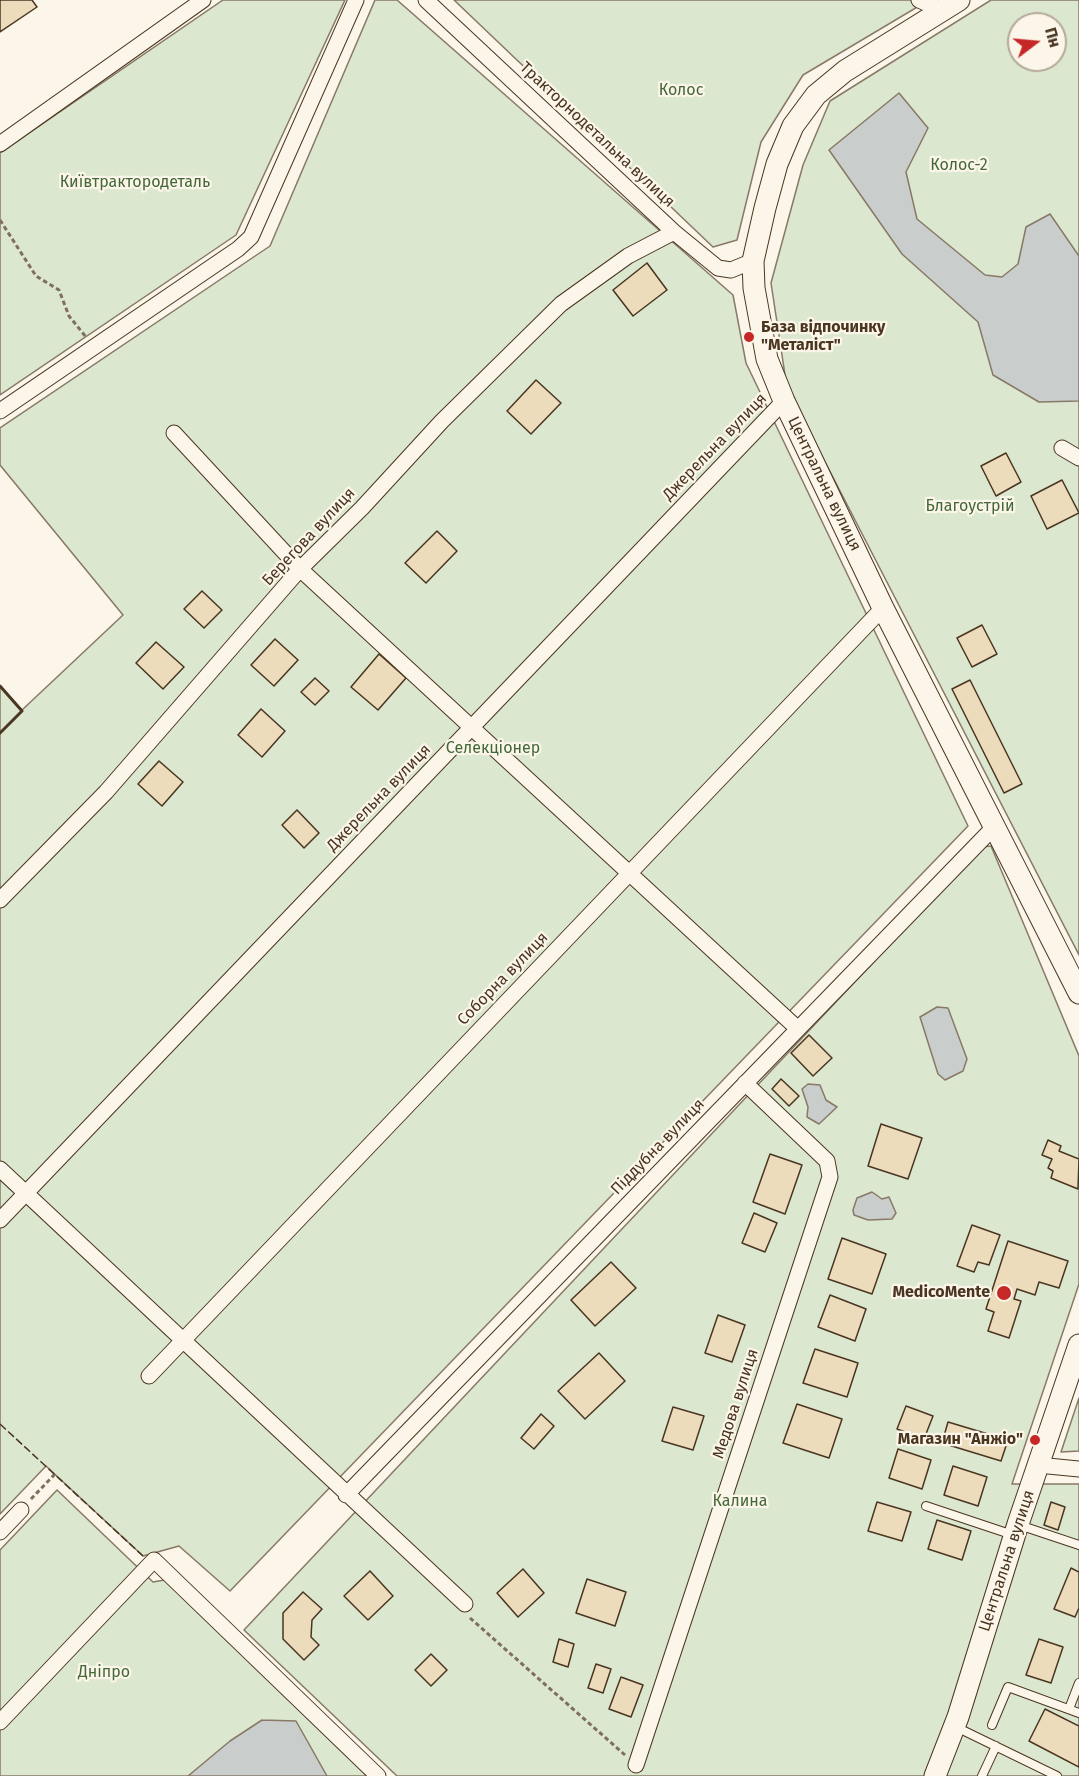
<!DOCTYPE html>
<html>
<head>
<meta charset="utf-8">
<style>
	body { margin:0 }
	#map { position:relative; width:1079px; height:1776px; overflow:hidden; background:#fbf6e9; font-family:"Fira Sans",sans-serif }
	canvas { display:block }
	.north { position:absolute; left:1007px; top:12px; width:60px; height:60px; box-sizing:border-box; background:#fbf6e9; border:2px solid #b4a999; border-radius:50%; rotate:74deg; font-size:16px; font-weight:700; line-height:24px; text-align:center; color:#4a3520 }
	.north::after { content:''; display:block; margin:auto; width:21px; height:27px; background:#c62828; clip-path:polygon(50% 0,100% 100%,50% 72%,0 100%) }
</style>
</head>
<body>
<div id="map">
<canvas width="1079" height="1776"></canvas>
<div class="north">Пн</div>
</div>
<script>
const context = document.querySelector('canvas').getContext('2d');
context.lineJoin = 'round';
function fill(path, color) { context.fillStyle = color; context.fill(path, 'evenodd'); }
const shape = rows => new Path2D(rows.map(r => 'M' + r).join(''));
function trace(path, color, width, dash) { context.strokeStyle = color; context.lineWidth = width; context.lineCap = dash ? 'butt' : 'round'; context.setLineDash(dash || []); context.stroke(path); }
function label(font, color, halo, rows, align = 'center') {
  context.font = font + ' "Fira Sans",sans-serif'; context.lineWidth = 4.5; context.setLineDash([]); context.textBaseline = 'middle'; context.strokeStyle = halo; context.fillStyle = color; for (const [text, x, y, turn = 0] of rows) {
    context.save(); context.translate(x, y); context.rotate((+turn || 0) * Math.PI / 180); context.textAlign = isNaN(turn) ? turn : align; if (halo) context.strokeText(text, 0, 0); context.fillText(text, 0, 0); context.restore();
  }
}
const green = shape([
	[223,0,345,0,236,235,0,395,0,153,223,0],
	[375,0,397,0,733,295,746,363,968,826,230,1591,179,1546,143,1556,46,1466,0,1514,0,686,22,710,123,615,0,465,0,428,270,246,375,0],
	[454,0,929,0,803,75,761,142,737,240,713,247,454,0],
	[991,0,1079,0,1079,955,787,388,771,283,803,165,830,101,991,0],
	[1019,24,1055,24,1055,60,1019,60,1019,24],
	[991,846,1079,1056,1079,1284,1012,1484,1079,1484,1079,1776,397,1776,244,1630,982,847,991,846],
	[1079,1398,1079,1451,1061,1452,1079,1398],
	[57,1490,153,1582,170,1579,371,1776,0,1776,0,1550,57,1490]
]);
const water = shape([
	[899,93,928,128,906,172,917,219,985,275,1002,277,1018,264,1026,227,1050,214,1079,256,1079,401,1039,402,993,375,978,322,902,254,829,150,899,93],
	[937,1007,948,1008,967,1059,963,1071,945,1080,938,1074,920,1017,937,1007],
	[808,1084,820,1085,826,1100,837,1107,819,1124,807,1117,808,1107,802,1089,808,1084],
	[872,1192,882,1199,889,1197,896,1213,892,1219,868,1220,854,1215,853,1210,857,1198,872,1192],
	[262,1720,296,1721,327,1776,188,1776,230,1741,262,1720]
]);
const building = shape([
	[0,0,32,0,37,7,0,32,0,0],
	[647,263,667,290,633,316,613,290,647,263],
	[536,380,561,403,531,434,507,411,536,380],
	[1006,453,1021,482,996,496,981,466,1006,453],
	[1062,480,1079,513,1047,529,1031,496,1062,480],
	[437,531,457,551,426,583,405,563,437,531],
	[202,591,222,610,204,628,184,609,202,591],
	[982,625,997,654,972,667,957,638,982,625],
	[275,639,298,660,274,686,251,665,275,639],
	[156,642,184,667,163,689,136,663,156,642],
	[379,654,406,678,378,710,351,687,379,654],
	[315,678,329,691,315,705,301,692,315,678],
	[970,680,1022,784,1004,793,952,689,970,680],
	[261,709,285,731,262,757,238,735,261,709],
	[159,761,183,782,162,806,138,784,159,761],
	[297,810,319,833,304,848,282,825,297,810],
	[809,1035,832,1058,813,1076,791,1053,809,1035],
	[781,1079,799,1096,789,1106,772,1089,781,1079],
	[881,1124,922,1138,908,1179,868,1166,881,1124],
	[1048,1140,1061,1146,1059,1151,1079,1159,1078,1189,1051,1178,1053,1171,1048,1168,1052,1159,1042,1155,1048,1140],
	[770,1154,802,1165,785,1214,753,1202,770,1154],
	[754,1213,777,1223,765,1252,742,1243,754,1213],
	[972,1225,1000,1235,989,1265,978,1262,974,1272,957,1266,972,1225],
	[842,1238,886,1254,872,1294,828,1279,842,1238],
	[1008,1241,1068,1261,1059,1288,1039,1282,1035,1295,1017,1289,1014,1299,1021,1301,1009,1338,988,1331,994,1312,986,1309,1008,1241],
	[611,1262,636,1288,595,1326,571,1300,611,1262],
	[830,1295,866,1309,855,1341,818,1327,830,1295],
	[718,1315,745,1325,732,1362,705,1353,718,1315],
	[815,1349,858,1363,847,1397,803,1383,815,1349],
	[599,1353,625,1381,585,1419,558,1391,599,1353],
	[797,1404,842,1419,829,1458,783,1443,797,1404],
	[906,1406,933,1416,924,1439,897,1429,906,1406],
	[673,1407,704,1416,693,1450,662,1441,673,1407],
	[541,1414,554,1426,534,1449,521,1438,541,1414],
	[948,1422,1008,1440,1001,1461,942,1443,948,1422],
	[898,1449,931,1460,922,1489,889,1478,898,1449],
	[953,1466,987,1477,978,1506,944,1495,953,1466],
	[877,1502,911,1512,902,1541,868,1531,877,1502],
	[1051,1502,1065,1507,1058,1530,1044,1525,1051,1502],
	[937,1520,971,1531,962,1560,928,1549,937,1520],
	[1071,1568,1079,1572,1079,1608,1075,1617,1054,1609,1071,1568],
	[523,1569,544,1593,518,1617,497,1593,523,1569],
	[370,1571,393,1596,368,1620,344,1596,370,1571],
	[587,1579,626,1592,615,1626,576,1613,587,1579],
	[303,1592,322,1609,312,1620,311,1637,319,1645,304,1660,283,1639,283,1613,303,1592],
	[559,1639,574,1644,568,1667,553,1662,559,1639],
	[1039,1639,1063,1647,1051,1683,1026,1675,1039,1639],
	[431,1654,447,1670,431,1686,415,1670,431,1654],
	[596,1664,611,1669,603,1693,588,1688,596,1664],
	[621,1677,643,1685,631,1717,609,1709,621,1677],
	[1045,1709,1079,1726,1079,1767,1029,1741,1045,1709]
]);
const path = shape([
	[0,220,36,276,59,290,69,316,86,337],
	[31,1499,55,1474],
	[470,1618,625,1755]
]);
const lane = shape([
	[926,1506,1013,1535],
	[1019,1525,1079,1545],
	[1069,1709,1079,1683],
	[992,1725,1008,1687,1079,1713],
	[956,1727,1057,1776],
	[982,1776,996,1746]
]);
const street = shape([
	[426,0,674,232,718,268,731,270,753,261],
	[919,0,942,10],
	[0,144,203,0],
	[0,411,238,249,251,237,356,0],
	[174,433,300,569,798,1029],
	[1062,448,1079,458],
	[0,900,106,792,300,569,362,508,442,421,561,304,628,256,674,232],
	[0,1169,465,1604],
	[0,1220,784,401],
	[149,1376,883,608],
	[1038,1465,1079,1469],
	[346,1495,996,825],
	[0,1532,21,1510],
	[0,1722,154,1560,378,1776],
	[636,1765,830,1177,827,1161,745,1083]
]);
const secondary = shape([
	[959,0,845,71,816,95,793,126,777,164,765,208,753,261,754,288,767,359,784,401,883,608,1079,993],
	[935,1776,958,1717,1018,1524,1079,1345]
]);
const fence = shape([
	[0,1424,143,1556]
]);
const wall = shape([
	[0,686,22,711,0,733]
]);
const markers = [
	[749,337,6,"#c62828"],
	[1004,1293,8,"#c62828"],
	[1035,1440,6,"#c62828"]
];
const parkNames = [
	["Колос",681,91],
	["Колос-2",959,166],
	["Київтрактородеталь",135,183],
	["Благоустрій",970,507],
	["Селекціонер",493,749],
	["Калина",740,1502],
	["Дніпро",104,1673]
];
const streetNames = [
	["Тракторнодетальна вулиця",597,135,43],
	["Джерельна вулиця",715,447,-46],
	["Центральна вулиця",824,484,64],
	["Берегова вулиця",309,537,-47],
	["Джерельна вулиця",379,798,-46],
	["Соборна вулиця",503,979,-46],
	["Піддубна вулиця",658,1147,-46],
	["Медова вулиця",736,1404,-72],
	["Центральна вулиця",1007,1561,-72]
];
const poiNames = [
	["База відпочинку",761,328,"left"],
	["\"Металіст\"",761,346,"left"],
	["MedicoMente",990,1293],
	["Магазин \"Анжіо\"",1023,1440]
];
fill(green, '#dce7d0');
trace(green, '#887966', 1.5);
fill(water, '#c9cecd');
trace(water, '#887966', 1.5);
fill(building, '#ecdcbc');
trace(building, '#4a3520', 1.5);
trace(lane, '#4a3520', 10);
trace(street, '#4a3520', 17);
trace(secondary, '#4a3520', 23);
trace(path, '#7f6f5c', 3, [4.5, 3]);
trace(lane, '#fbf6e9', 8);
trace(street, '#fbf6e9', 15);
trace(secondary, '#fbf6e9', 21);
trace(fence, '#4a3520', 1.5, [8, 3]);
trace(wall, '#4a3520', 3);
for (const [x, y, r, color] of markers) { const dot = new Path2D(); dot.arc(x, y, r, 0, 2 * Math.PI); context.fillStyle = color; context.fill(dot); trace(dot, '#fbf6e9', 2); }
label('16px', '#436837', '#fbf6e9', parkNames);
label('16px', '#4a3520', '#fbf6e9', streetNames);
label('bold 16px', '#4a3520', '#fbf6e9', poiNames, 'right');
</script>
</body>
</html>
